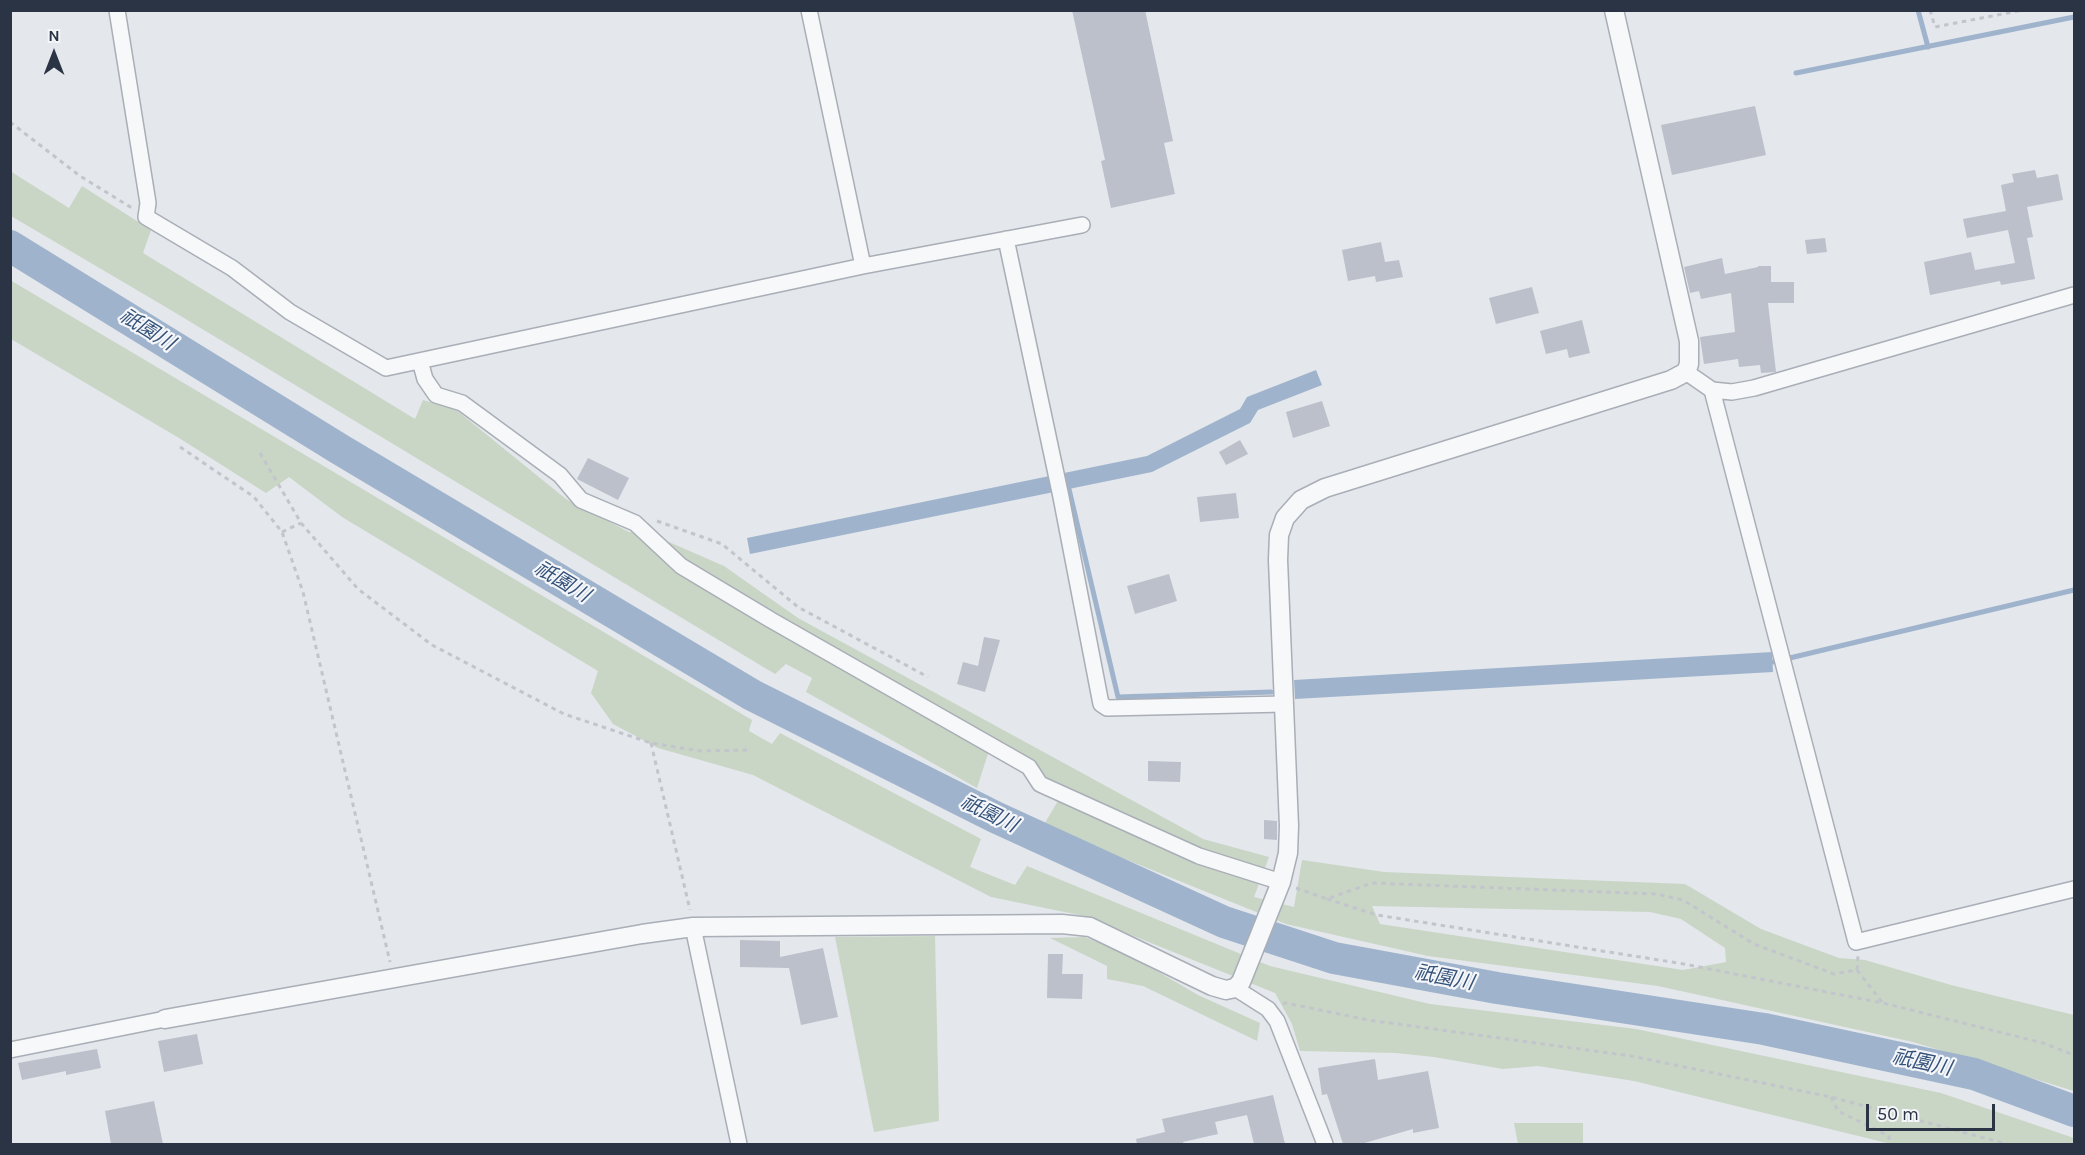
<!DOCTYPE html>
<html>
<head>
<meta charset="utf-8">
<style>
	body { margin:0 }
	#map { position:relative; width:2085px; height:1155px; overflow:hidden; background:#e4e7ec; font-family:Karla,sans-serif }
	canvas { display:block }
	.frame { position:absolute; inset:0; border:12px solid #2b3445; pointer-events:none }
	.north { position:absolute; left:24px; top:24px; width:60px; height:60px; -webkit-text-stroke:4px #f4f6f9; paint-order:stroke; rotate:0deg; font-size:16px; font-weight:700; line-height:24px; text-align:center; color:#2b3445 }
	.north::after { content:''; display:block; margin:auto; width:21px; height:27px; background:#2b3445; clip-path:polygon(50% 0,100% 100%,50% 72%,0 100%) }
	.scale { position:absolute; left:1866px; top:1104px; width:129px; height:27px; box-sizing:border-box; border:3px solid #2b3445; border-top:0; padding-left:8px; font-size:18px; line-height:21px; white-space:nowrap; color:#2b3445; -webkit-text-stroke:4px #f4f6f9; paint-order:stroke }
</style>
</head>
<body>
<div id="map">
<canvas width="2085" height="1155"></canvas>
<div class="frame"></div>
<div class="north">N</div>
<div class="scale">50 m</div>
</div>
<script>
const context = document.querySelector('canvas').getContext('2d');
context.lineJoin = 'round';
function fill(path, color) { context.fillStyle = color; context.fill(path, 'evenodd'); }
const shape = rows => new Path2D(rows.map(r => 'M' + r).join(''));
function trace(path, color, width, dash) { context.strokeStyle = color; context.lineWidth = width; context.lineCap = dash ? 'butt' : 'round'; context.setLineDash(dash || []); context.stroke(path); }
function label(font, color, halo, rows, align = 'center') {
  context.font = font + ' Karla,"Noto Sans JP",sans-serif'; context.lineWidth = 4.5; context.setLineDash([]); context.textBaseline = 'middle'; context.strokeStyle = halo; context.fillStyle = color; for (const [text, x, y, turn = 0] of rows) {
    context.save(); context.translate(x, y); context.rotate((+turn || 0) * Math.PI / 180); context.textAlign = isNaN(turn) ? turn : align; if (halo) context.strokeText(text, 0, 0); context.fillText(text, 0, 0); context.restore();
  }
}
const green = shape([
	[10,171,69,208,82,186,151,230,143,253,415,419,423,400,455,409,566,499,629,532,646,532,724,566,798,618,1203,839,1269,857,1254,897,1294,907,1302,860,1384,872,1685,884,1761,929,1839,958,1865,960,1951,985,2074,1015,2074,1091,1913,1042,1658,986,1428,956,1286,924,1043,826,1064,791,993,738,977,788,806,692,812,678,786,664,775,674,164,306,11,216],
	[1372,906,1650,912,1681,919,1725,948,1726,962,1683,970,1380,924],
	[10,280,752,720,749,731,772,744,780,733,981,839,970,867,1015,885,1027,866,1270,966,1430,1004,1636,1029,1941,1093,2074,1138,2074,1144,1891,1144,1634,1081,1538,1066,1503,1069,1434,1057,1396,1053,1300,1051,1292,1024,1275,993,1084,916,991,897,753,775,658,748,613,724,591,693,598,671,342,517,289,477,266,493,179,438,11,339],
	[935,936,939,1121,874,1132,835,937],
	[1084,937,1124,952,1198,995,1260,1023,1257,1041,1143,986,1107,979,1107,966,1050,938],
	[1514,1123,1583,1123,1583,1144,1518,1144]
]);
const water = shape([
	[1316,370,1322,385,1258,410,1250,423,1152,472,750,554,747,538,1147,456,1240,409,1247,397],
	[1772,652,1773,672,1295,699,1294,680]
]);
const stream = shape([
	[1918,10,1928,47],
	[1796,73,2074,17],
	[1069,489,1118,697,1271,692],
	[1773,662,2074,590]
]);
const river = shape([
	[10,246,341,450,752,695,995,817,1224,922,1334,958,1497,988,1764,1029,1974,1074,2074,1111]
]);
const building = shape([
	[1072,10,1145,10,1173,141,1164,143,1175,194,1111,208,1101,161,1105,160],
	[1755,106,1766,155,1672,175,1661,125],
	[2035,170,2037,178,2058,174,2063,200,2027,207,2033,237,2027,238,2035,279,2001,285,2000,281,1930,295,1924,262,1971,252,1975,270,2015,263,2008,230,1967,238,1963,219,2006,211,2001,185,2014,182,2012,174],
	[1825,238,1827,252,1807,254,1805,240],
	[1381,242,1385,262,1399,260,1403,277,1376,282,1375,276,1348,281,1342,250],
	[1722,258,1725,274,1758,267,1758,266,1771,266,1771,282,1794,282,1794,303,1768,303,1776,372,1761,373,1760,365,1739,367,1738,359,1704,364,1700,337,1735,332,1731,293,1701,299,1699,291,1690,293,1684,267],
	[1532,287,1539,313,1496,324,1489,298],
	[1582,320,1590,353,1569,358,1567,349,1546,354,1540,331],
	[1322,401,1330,426,1293,438,1286,412],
	[1240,440,1248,454,1226,465,1219,452],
	[588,458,629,478,618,500,577,479],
	[1236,493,1239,518,1200,522,1197,497],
	[1169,574,1177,601,1135,614,1127,586],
	[984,637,1000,640,985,692,957,684,963,662,978,666],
	[1148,761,1181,762,1180,782,1148,781],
	[1264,820,1277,821,1277,840,1264,839],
	[740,940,780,941,780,957,823,948,838,1017,801,1025,789,968,740,967],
	[1048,954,1063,954,1062,974,1083,974,1082,999,1047,998],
	[197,1034,203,1064,164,1072,158,1041],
	[97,1049,101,1068,66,1075,66,1071,22,1080,18,1063],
	[1375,1059,1378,1080,1428,1071,1439,1128,1413,1133,1413,1129,1361,1144,1343,1144,1327,1094,1322,1095,1318,1068],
	[1273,1095,1285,1144,1254,1144,1247,1115,1215,1122,1218,1134,1183,1142,1184,1144,1137,1144,1136,1139,1165,1132,1162,1119],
	[154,1101,163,1144,111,1144,105,1111]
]);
const path = shape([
	[1930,10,1935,27,2023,10],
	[10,122,80,176,132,208],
	[180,447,254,497,282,532,303,592,390,962],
	[260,453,301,523,358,589,432,645,564,714,651,743,700,751,751,750],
	[657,521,722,544,798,607,928,677],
	[282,532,301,523],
	[651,743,690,910],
	[1296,888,1327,899,1372,883,1657,894,1683,900,1754,944,1834,974,1857,970,1858,956],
	[1327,899,1377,915,1684,964,1883,1003,2043,1043,2074,1055],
	[1857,970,1882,1002],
	[1283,1004,1286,1003,1368,1020,1631,1056,1831,1097,2007,1144],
	[1831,1097,1838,1111,1889,1136,1889,1144]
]);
const minor = shape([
	[117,10,148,203,146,217,232,268,290,312,386,368,863,266,1082,225],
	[809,10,863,266],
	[1006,239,1061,497,1101,704,1107,708,1284,704],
	[420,361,425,379,436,395,462,403,560,475,581,500,635,523,681,566,771,620,1029,767,1040,784,1199,856,1281,882],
	[1686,372,1712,390,1732,392,1754,388,2074,295],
	[1712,390,1856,942,2074,889],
	[693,927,739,1144],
	[1235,988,1268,1009,1277,1021,1325,1144],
	[10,1050,165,1019]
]);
const tertiary = shape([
	[165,1019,642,934,693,927,1062,924,1090,927,1212,986,1226,990,1235,988,1241,982,1281,882,1288,853,1289,826,1278,560,1279,535,1285,518,1301,500,1325,488,1671,380,1686,372,1689,364,1689,341,1614,10]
]);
const waterNames = [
	["祇園川",147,330,32],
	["祇園川",562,582,31],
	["祇園川",989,814,26],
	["祇園川",1444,978,11],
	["祇園川",1922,1063,12]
];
fill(green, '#c9d6c5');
fill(water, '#9fb4cc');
trace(stream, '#9fb4cc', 5);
trace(river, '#9fb4cc', 32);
fill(building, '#bbc0ca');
trace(minor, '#a9aeb7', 18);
trace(tertiary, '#a9aeb7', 21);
trace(path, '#c2c5cb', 3, [4.5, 4.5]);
trace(minor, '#f7f8fa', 15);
trace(tertiary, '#f7f8fa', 18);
label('italic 20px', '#34527a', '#f4f6f9', waterNames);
</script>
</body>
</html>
